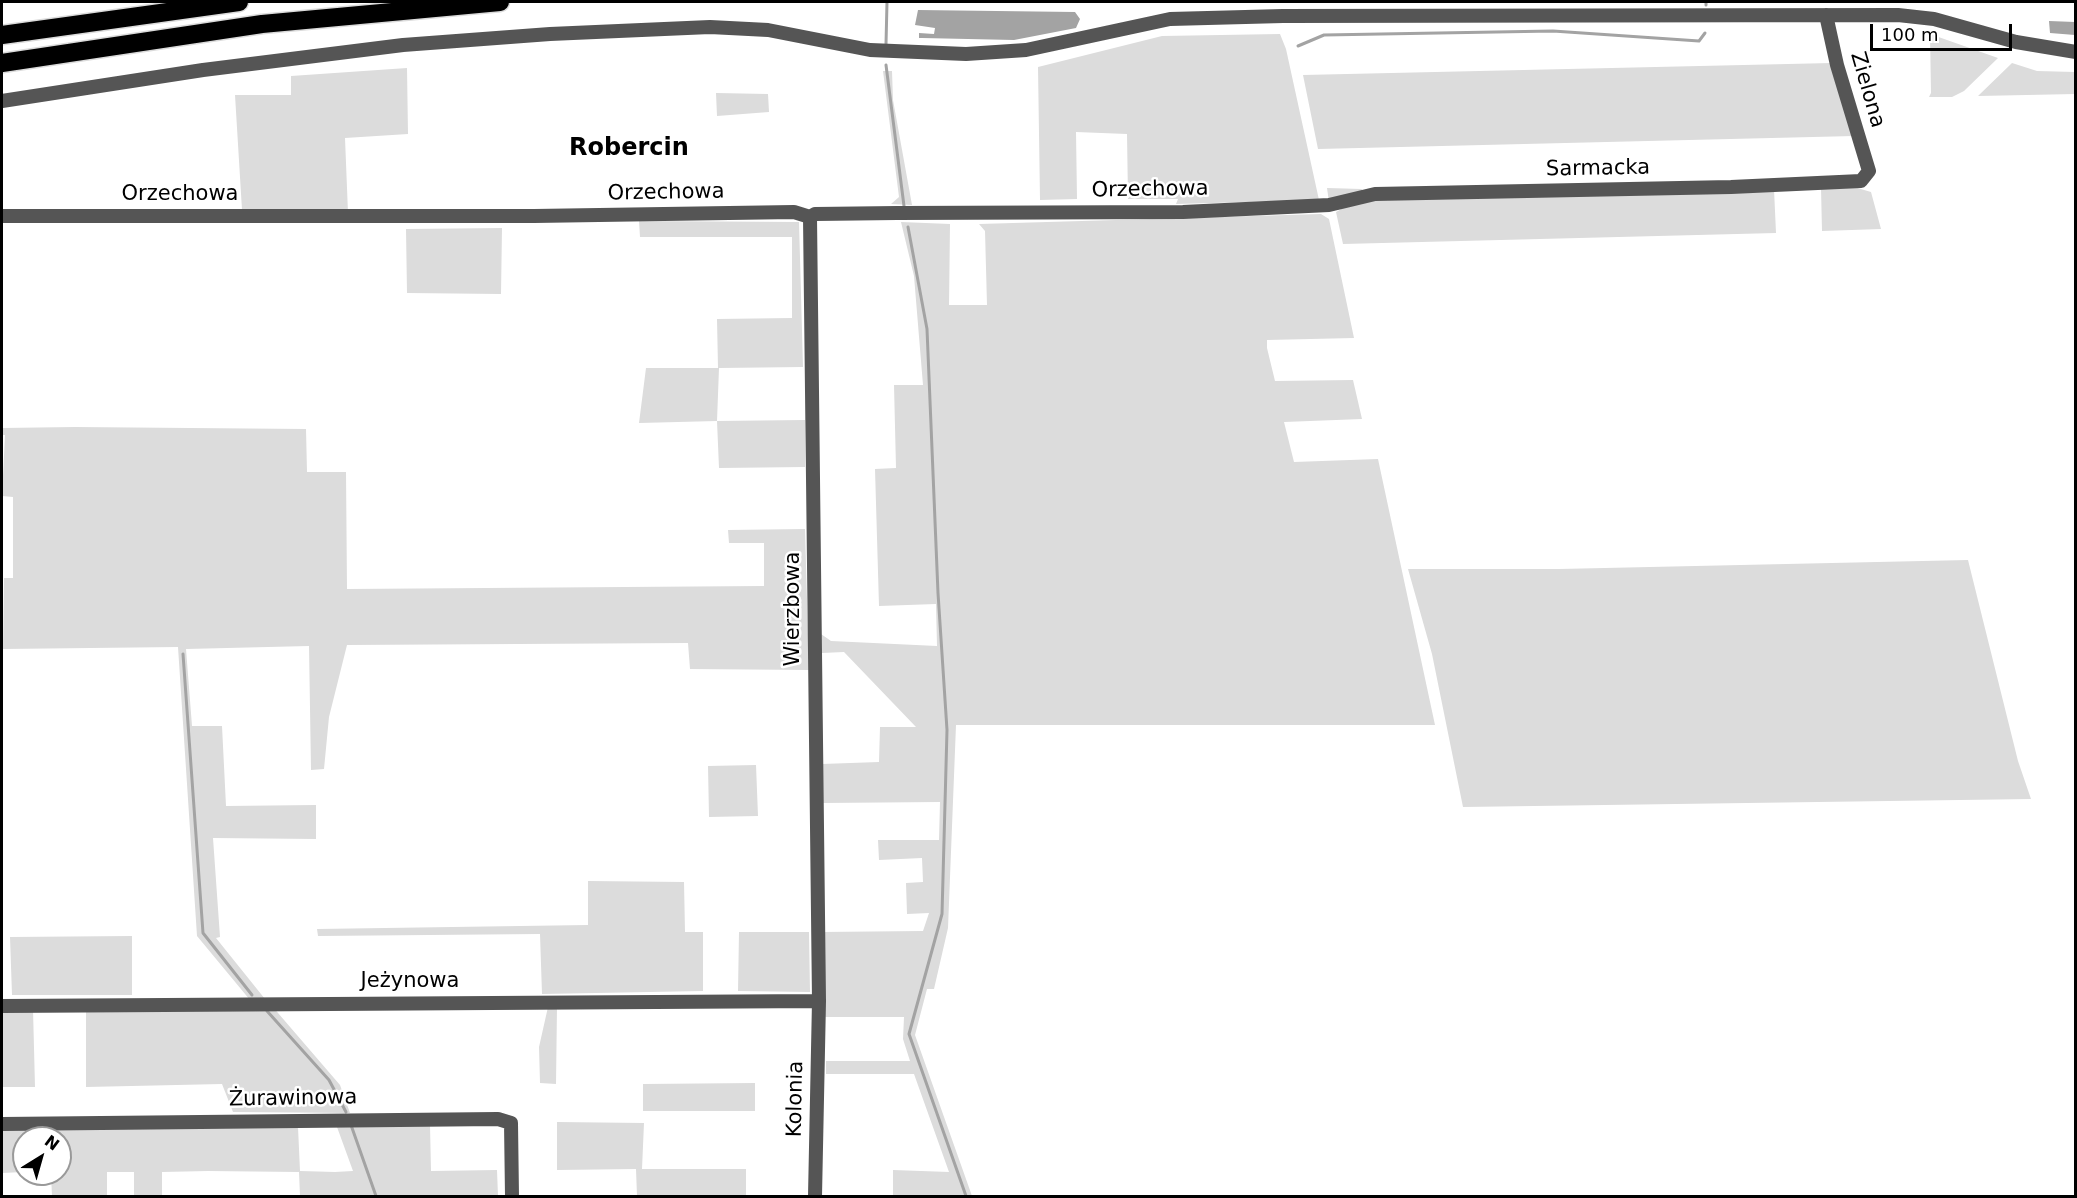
<!DOCTYPE html>
<html>
<head>
<meta charset="utf-8">
<style>
	body { margin:0 }
	#map { position:relative; width:2077px; height:1198px; overflow:hidden; background:#fff; font-family:"DejaVu Sans",sans-serif }
	canvas { display:block }
	.frame { position:absolute; inset:0; border:3px solid #000; pointer-events:none }
	.north { position:absolute; left:12px; top:1126px; width:60px; height:60px; box-sizing:border-box; background:#fff; border:2px solid #999; border-radius:50%; rotate:37deg; font-size:16px; font-weight:700; line-height:24px; text-align:center; color:#000 }
	.north::after { content:''; display:block; margin:auto; width:21px; height:27px; background:#000; clip-path:polygon(50% 0,100% 100%,50% 72%,0 100%) }
	.scale { position:absolute; left:1870px; top:24px; width:142px; height:27px; box-sizing:border-box; border:3px solid #000; border-top:0; padding-left:8px; font-size:18px; line-height:21px; white-space:nowrap; color:#000; -webkit-text-stroke:4px #fff; paint-order:stroke }
</style>
</head>
<body>
<div id="map">
<canvas width="2077" height="1198"></canvas>
<div class="frame"></div>
<div class="north">N</div>
<div class="scale">100 m</div>
</div>
<script>
const context = document.querySelector('canvas').getContext('2d');
context.lineJoin = 'round';
function fill(path, color) { context.fillStyle = color; context.fill(path, 'evenodd'); }
const shape = rows => new Path2D(rows.map(r => 'M' + r).join(''));
function trace(path, color, width, dash) { context.strokeStyle = color; context.lineWidth = width; context.lineCap = dash ? 'butt' : 'round'; context.setLineDash(dash || []); context.stroke(path); }
function label(font, color, halo, rows, align = 'center') {
  context.font = font + ' "DejaVu Sans",sans-serif'; context.lineWidth = 5; context.setLineDash([]); context.textBaseline = 'middle'; context.strokeStyle = halo; context.fillStyle = color; for (const [text, x, y, turn = 0] of rows) {
    context.save(); context.translate(x, y); context.rotate((+turn || 0) * Math.PI / 180); context.textAlign = isNaN(turn) ? turn : align; if (halo) context.strokeText(text, 0, 0); context.fillText(text, 0, 0); context.restore();
  }
}
const green = shape([
	[1280,34,1286,49,1319,200,1176,204,1178,199,1128,199,1127,134,1076,132,1077,199,1040,200,1038,67,1162,36],
	[1930,34,1998,58,1964,91,1952,97,1929,97,1931,93],
	[1832,63,1854,136,1318,149,1303,75],
	[2012,63,2037,71,2075,72,2075,94,1978,96],
	[407,68,408,134,345,138,348,213,242,210,235,95,291,95,291,76],
	[883,71,892,71,893,100,912,205,891,204,899,197],
	[716,93,768,94,769,112,717,116],
	[1854,187,1871,192,1881,229,1822,231,1821,188],
	[1327,188,1362,189,1361,193,1329,202],
	[1774,189,1776,233,1343,244,1336,212,1358,200],
	[1321,214,1329,219,1354,338,1267,340,1267,348,1275,381,1353,380,1362,419,1284,422,1294,462,1378,459,1435,725,956,725,948,928,934,989,927,989,915,1035,972,1196,893,1196,893,1170,949,1172,914,1074,826,1074,826,1061,910,1061,903,1039,904,1017,822,1017,821,932,923,931,929,913,907,914,906,883,923,882,922,858,879,860,878,840,939,840,940,802,823,803,822,764,879,762,880,727,916,727,844,652,822,653,821,634,831,641,937,646,936,604,879,606,875,469,896,468,894,385,923,385,914,276,901,222,950,224,949,305,987,305,985,231,979,224],
	[639,221,799,222,803,367,719,368,717,421,805,420,805,467,719,468,717,421,639,423,646,368,718,368,717,319,792,318,792,237,640,237],
	[502,228,501,294,407,293,406,229],
	[75,427,306,429,307,472,346,472,347,589,764,586,764,543,729,543,728,530,805,529,809,670,690,669,688,643,347,645,329,717,324,769,311,770,309,646,186,649,192,726,222,726,226,806,316,805,316,839,213,838,220,937,216,938,265,999,250,1000,197,936,178,647,3,649,4,578,13,578,13,497,2,496,5,435,2,435,2,428],
	[1968,560,2018,761,2031,799,1463,807,1432,654,1408,569,1559,569],
	[756,765,758,816,709,817,708,766],
	[588,881,684,882,685,932,703,932,703,991,542,994,540,934,318,936,317,929,588,925],
	[739,932,809,932,810,992,738,991],
	[132,936,132,995,12,995,10,937],
	[272,1006,340,1085,350,1113,233,1112,222,1084,86,1087,86,1009],
	[548,1007,557,1007,556,1084,540,1083,539,1047],
	[33,1009,35,1087,2,1087,2,1010],
	[755,1083,755,1111,643,1111,643,1084],
	[557,1122,644,1123,642,1169,746,1169,746,1196,637,1196,636,1169,557,1170],
	[430,1125,431,1171,497,1170,498,1196,300,1196,299,1172,208,1171,162,1172,162,1196,134,1196,134,1172,107,1172,107,1196,52,1196,51,1174,60,1174,60,1138,24,1138,24,1172,2,1173,2,1128,298,1127,300,1171,335,1172,353,1171,337,1127]
]);
const water = shape([
	[918,10,1075,12,1080,19,1076,28,1014,40,922,38,919,38,919,33,934,34,935,28,915,25],
	[2049,21,2075,22,2075,35,2050,33]
]);
const stream = shape([
	[1706,5,1706,2],
	[886,44,887,2],
	[1298,46,1324,35,1553,31,1699,41,1705,33],
	[886,65,904,206],
	[908,227,927,329,938,593,947,730,942,914,909,1034,966,1196],
	[183,654,203,933,252,995],
	[267,1011,329,1080,346,1112],
	[351,1125,376,1196]
]);
const minor = shape([
	[2,101,203,70,403,45,550,34,710,27,768,30,870,50,966,54,1026,50,1170,19,1283,16,1898,15,1934,19,2016,42,2076,52],
	[2,216,534,216,794,212,810,217,815,214,897,213,1183,212,1329,205,1375,194,1731,187,1861,181,1869,171,1837,65,1826,15],
	[810,217,819,1001,815,1196],
	[2,1006,819,1001],
	[2,1124,498,1119,511,1123,512,1196]
]);
const highway = shape([
	[2,35,239,2],
	[2,63,262,24,500,2]
]);
const streetNames = [
	["Zielona",1867,90,74],
	["Sarmacka",1598,169,-1],
	["Orzechowa",1150,190,-1],
	["Orzechowa",666,193,-1],
	["Orzechowa",180,195],
	["Wierzbowa",794,609,-90],
	["Jeżynowa",410,982],
	["Żurawinowa",293,1099,-1],
	["Kolonia",796,1099,-89]
];
const quarterNames = [
	["Robercin",629,149]
];
fill(green, '#dcdcdc');
fill(water, '#a3a3a3');
trace(stream, '#a3a3a3', 3);
trace(highway, '#dbdbdb', 21);
trace(minor, '#555', 14);
trace(highway, '#000', 18);
label('21px', '#000', '#fff', streetNames);
label('bold 24px', '#000', '#fff', quarterNames);
</script>
</body>
</html>
